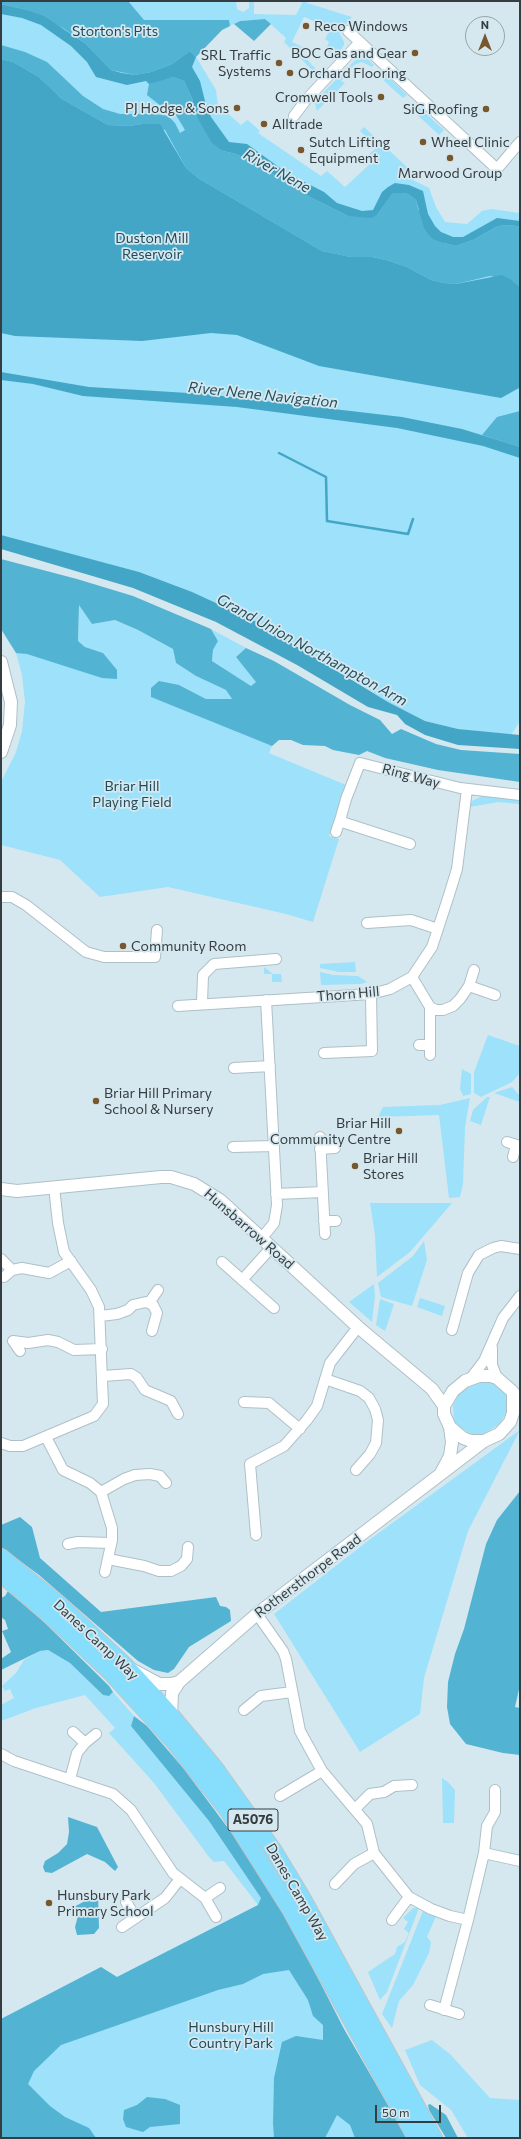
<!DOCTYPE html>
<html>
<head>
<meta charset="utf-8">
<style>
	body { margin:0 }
	#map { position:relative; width:521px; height:2139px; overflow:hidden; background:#d6e8ef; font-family:Commissioner,sans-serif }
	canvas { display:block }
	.frame { position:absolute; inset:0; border:2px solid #353d40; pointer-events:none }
	.north { position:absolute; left:465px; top:16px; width:40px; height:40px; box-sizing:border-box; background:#d6e8ef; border:1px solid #96a4a9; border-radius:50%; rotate:0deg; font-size:11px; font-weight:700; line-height:16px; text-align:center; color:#353d40 }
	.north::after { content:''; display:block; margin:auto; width:14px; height:18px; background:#77572d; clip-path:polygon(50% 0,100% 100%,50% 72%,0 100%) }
	.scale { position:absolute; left:375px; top:2105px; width:66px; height:18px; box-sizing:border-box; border:2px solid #353d40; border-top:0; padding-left:5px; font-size:12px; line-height:14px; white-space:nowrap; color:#353d40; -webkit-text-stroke:3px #d6e8ef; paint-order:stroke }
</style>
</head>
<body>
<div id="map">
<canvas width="521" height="2139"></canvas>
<div class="frame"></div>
<div class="north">N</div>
<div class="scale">50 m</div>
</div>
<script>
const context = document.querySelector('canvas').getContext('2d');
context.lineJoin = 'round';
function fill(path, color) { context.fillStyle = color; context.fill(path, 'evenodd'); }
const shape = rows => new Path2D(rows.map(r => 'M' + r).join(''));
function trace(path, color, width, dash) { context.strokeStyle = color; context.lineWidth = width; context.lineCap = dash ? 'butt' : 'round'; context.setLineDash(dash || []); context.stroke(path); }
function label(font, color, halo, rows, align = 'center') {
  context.font = font + ' Commissioner,sans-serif'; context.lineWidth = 3.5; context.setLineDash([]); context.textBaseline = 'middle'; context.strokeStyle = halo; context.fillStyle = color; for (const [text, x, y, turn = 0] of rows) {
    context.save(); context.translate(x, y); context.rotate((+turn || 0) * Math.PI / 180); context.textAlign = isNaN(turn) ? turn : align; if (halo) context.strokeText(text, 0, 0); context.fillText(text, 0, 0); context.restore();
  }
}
const green = shape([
	[1,1,236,1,237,9,243,12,249,8,249,1,254,1,254,14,296,15,303,1,307,1,307,3,352,17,339,32,344,42,344,45,337,55,329,53,327,47,329,42,325,39,331,28,304,17,292,42,304,48,300,51,319,73,324,68,326,70,321,76,312,70,284,42,286,38,265,19,240,21,222,30,196,57,216,90,218,105,241,125,247,120,249,121,260,131,258,133,321,176,327,171,345,187,371,163,367,156,377,147,360,131,364,127,407,167,403,175,429,188,436,207,445,222,467,224,482,211,491,209,520,213,520,721,511,735,458,729,425,721,388,702,295,643,235,619,1,542],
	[358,57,366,58,374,65,372,67,362,62,354,65,341,81,345,83,317,111,315,103,317,99],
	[384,73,407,95,403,98,395,91,380,77],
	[414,103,444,130,439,135,411,109,407,112,406,111],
	[79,604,92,624,115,620,138,630,173,649,176,663,196,676,226,690,232,699,206,699,179,685,152,697,272,746,269,753,346,785,329,836,339,839,313,922,286,914,168,887,100,897,60,860,1,845,1,782,16,752,22,731,25,702,22,675,16,653,103,653,85,647,78,641],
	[211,629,246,648,236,657,257,682,251,686,212,661,213,650,218,641],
	[482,796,520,800,519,804,498,802,470,807,472,801],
	[355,962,356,972,339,972,320,968,320,964],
	[264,967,273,974,281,974,282,982,272,982,272,974,264,974],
	[320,972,333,975,358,976,367,982,361,984,321,985],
	[488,1035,520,1046,520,1073,512,1082,481,1097,474,1093,474,1072],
	[462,1069,471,1074,471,1094,463,1096,460,1089],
	[512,1087,520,1096,520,1102,494,1093],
	[487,1097,490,1097,481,1125,470,1121,473,1110],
	[470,1098,465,1127,463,1184,460,1197,449,1198,439,1115,378,1117,383,1107,440,1105],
	[370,1203,452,1203,410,1252,377,1277,375,1235],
	[424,1241,427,1260,412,1306,381,1297,378,1283,413,1256],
	[374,1284,375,1296,372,1322,349,1302],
	[420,1298,445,1306,442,1316,417,1307],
	[380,1299,394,1304,385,1331,376,1325],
	[481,1381,496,1384,501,1388,507,1397,508,1411,499,1424,481,1436,475,1436,457,1426,454,1421,453,1406,459,1394,475,1383],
	[520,1430,468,1531,424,1678,420,1714,360,1752,274,1614,369,1540],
	[48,1650,70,1663,103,1695,109,1696,113,1692,134,1716,131,1726,209,1821,261,1898,303,1952,344,2029,407,2138,1,2138,1,2019,101,1967,117,1977,258,1905,224,1861,214,1862,209,1857,154,1783,109,1733,115,1728,85,1695,36,1708,1,1721,1,1705,14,1698,10,1689,5,1691,2,1686,16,1673,24,1660,40,1651],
	[442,1778,448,1782,455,1790,454,1823,443,1823],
	[413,1908,419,1908,387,1992,380,2000,368,1972,395,1954,397,1947,405,1942,409,1933,404,1929,408,1922,403,1918],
	[423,1911,436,1916,427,1937,431,1942,429,1953,413,1985,399,2001,392,2028,382,2014],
	[432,2040,450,2054,490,2098,520,2100,520,2138,468,2138,451,2110,420,2085,405,2050]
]);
const forest = shape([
	[1,1,128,1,144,20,229,20,230,26,222,30,196,57,190,51,172,64,151,72,135,75,111,70,86,44,63,28,23,9,1,4],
	[265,19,271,24,254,41,234,24,240,21],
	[1,45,25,52,47,62,83,96,103,109,120,114,155,114,168,116,175,123,180,133,185,130,173,110,161,106,147,95,149,84,161,79,173,77,184,81,192,98,197,117,223,151,236,154,254,162,308,196,348,216,377,215,393,193,402,193,408,194,416,200,418,209,444,243,456,246,473,240,498,226,511,225,520,227,520,287,513,281,490,276,456,284,444,283,431,280,407,267,386,260,372,257,351,257,322,251,198,178,186,168,165,130,142,124,129,126,108,125,62,99,39,77,13,62,1,59],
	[520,411,520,447,482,435,497,417],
	[1,559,77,579,133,596,211,629,218,641,213,650,212,661,251,686,256,682,236,657,246,648,274,661,350,705,380,720,392,734,401,729,436,744,461,750,520,754,520,782,438,770,385,758,367,751,359,755,333,750,325,746,303,745,291,740,279,740,272,746,151,697,151,688,159,681,179,685,206,699,232,699,226,690,196,676,176,663,173,649,138,630,115,620,92,624,79,605,78,641,85,647,103,653,117,670,117,679,102,678,27,654,16,653,1,629],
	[520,1491,520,1685,515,1707,520,1708,520,1755,503,1753,466,1744,450,1724,447,1707,448,1682,455,1654,464,1629,486,1544,497,1520],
	[20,1517,32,1527,40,1558,101,1612,216,1597,220,1606,226,1607,230,1610,231,1621,189,1647,174,1669,168,1673,154,1670,138,1661,39,1575,1,1547,1,1525],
	[8,1591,45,1623,109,1686,113,1692,109,1696,103,1695,70,1663,48,1650,40,1651,1,1670,1,1659,11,1652,2,1631,8,1629,5,1620,1,1617,1,1598,5,1596],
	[134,1716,147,1726,184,1769,254,1863,281,1906,344,2029,407,2138,355,2138,350,2125,337,2115,325,2138,274,2138,273,2123,274,2078,282,2042,296,2036,323,2040,323,2025,313,2016,308,2000,289,1970,263,1974,243,1984,218,1990,61,2045,34,2071,28,2084,50,2106,65,2117,89,2128,96,2138,1,2138,1,2019,101,1967,117,1977,258,1905,261,1898,209,1821,131,1726],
	[68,1817,97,1827,118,1867,115,1871,105,1862,87,1854,52,1873,45,1872,43,1867,45,1861,58,1853,67,1844,69,1832],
	[98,1894,99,1928,94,1934,77,1935,75,1927,78,1916,72,1908],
	[147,2097,165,2099,180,2105,180,2124,150,2127,143,2132,126,2127,123,2119,124,2110,137,2105],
	[430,2104,446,2115,458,2138,446,2138,429,2110,428,2105]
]);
const water = shape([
	[1,4,23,9,44,16,86,44,111,70,122,73,135,75,151,72,172,64,190,51,196,57,192,67,200,81,205,101,211,117,229,142,247,144,287,173,324,192,337,203,362,211,373,210,382,192,388,187,395,183,409,185,423,191,428,214,435,226,441,232,453,237,463,237,497,218,520,221,520,227,511,225,498,226,473,240,456,246,444,243,433,239,429,235,424,228,416,200,408,194,402,193,393,193,377,215,371,218,348,216,308,196,254,162,236,154,223,151,212,143,197,117,192,98,184,81,173,77,149,84,146,81,127,85,96,77,87,62,71,46,41,25,22,18,1,14],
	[1,59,13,62,39,77,62,99,108,125,129,126,142,124,160,124,186,168,198,178,322,251,351,257,372,257,386,260,407,267,431,280,444,283,456,284,502,275,513,281,520,287,519,388,501,398,319,366,237,335,211,333,142,341,15,336,1,333],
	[1,372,89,387,205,394,402,417,462,429,501,441,520,447,520,458,483,446,397,428,237,407,83,396,33,384,1,380],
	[1,535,139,572,192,592,255,621,388,702,425,721,458,729,520,735,520,749,458,745,425,735,405,724,397,715,368,707,297,665,216,622,133,588,1,549]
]);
const stream = shape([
	[279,453,326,477,327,521,408,534,413,519]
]);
const minor = shape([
	[348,31,497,169,520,142],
	[294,116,306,100,360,42],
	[336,832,341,817],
	[410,844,342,822,341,817,346,799,360,763,460,788,520,795],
	[1,897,12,897,26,905,86,952,104,957,155,957,157,930],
	[367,923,411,920,438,929],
	[412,977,430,1007,436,1010,443,1010,453,1006,460,999,469,986,474,970],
	[469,986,495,995],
	[202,1003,203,975,214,964,276,959],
	[178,1006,371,994,390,989,412,977,432,947,449,895,457,869,467,789],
	[430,1007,430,1055],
	[419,1045,430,1045],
	[324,1053,372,1051,371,994],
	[234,1068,270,1066],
	[320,1137,325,1234],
	[507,1142,520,1146],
	[233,1147,274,1146],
	[320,1149,335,1148],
	[513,1157,516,1145],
	[276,1194,323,1192],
	[324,1221,336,1221],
	[261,1239,274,1223,277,1205,266,1000],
	[1,1259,12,1270],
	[222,1262,274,1308],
	[4,1277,12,1270,22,1268,49,1273,71,1261],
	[242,1280,271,1248],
	[149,1303,158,1290],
	[100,1316,117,1314,128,1310,133,1305,146,1302,153,1305,157,1313,152,1331],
	[452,1330,468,1273,479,1255,493,1248,501,1246,520,1249],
	[492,1348,492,1365,497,1378],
	[20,1351,13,1341,28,1343,48,1340,58,1342,74,1350,102,1349],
	[103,1376,131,1374,137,1378,145,1390,171,1401,178,1414],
	[471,1378,484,1361,503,1318,520,1296],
	[325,1379,360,1391,369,1398,375,1409,378,1420,376,1443,370,1454,356,1470],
	[244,1402,269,1403,300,1429],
	[46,1437,63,1470,90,1483,101,1492,124,1479,135,1475,150,1474,160,1476,166,1483],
	[1,1443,10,1446,23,1446,94,1416,103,1404,99,1307,91,1290,64,1252,58,1223,54,1187],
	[101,1492,112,1528,112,1540,105,1572],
	[256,1535,250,1464,284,1446,307,1420,317,1406,330,1363,358,1327],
	[68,1544,78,1542,111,1543],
	[108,1559,144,1566,159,1571,171,1571,181,1566,187,1559,188,1547],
	[257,1614,283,1651,286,1659,300,1731,322,1771,367,1824,374,1853,409,1897,431,1909,450,1916,468,1920],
	[244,1710,261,1696,292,1692],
	[73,1732,85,1743],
	[1,1754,14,1761,113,1794,131,1810,173,1873,205,1898,216,1917],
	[70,1779,77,1753,85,1743,96,1734],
	[280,1796,322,1771],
	[355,1809,370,1794,384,1792,394,1786,412,1785],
	[484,1853,520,1861],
	[335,1884,354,1864,374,1853],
	[205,1898,220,1888],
	[126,1902,136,1918],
	[392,1920,409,1897],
	[122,1927,165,1898,180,1879],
	[430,2005,459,2014],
	[444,2010,468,1920,484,1853,487,1826,495,1812,495,1790]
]);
const tertiary = shape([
	[1,662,11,702,10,725,1,752],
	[1,1189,17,1191,161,1177,171,1177,194,1184,220,1200,358,1327,432,1389,444,1406],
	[441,1473,450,1456,452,1442,450,1427],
	[133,1670,159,1684,171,1684,179,1682,257,1614,484,1441,499,1434,510,1422,513,1413,513,1392,497,1378,491,1376,479,1376,465,1381,453,1391,444,1406,444,1414,450,1427,463,1438,471,1441,484,1441],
	[171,1715,172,1693,179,1682]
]);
const trunk = shape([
	[1,1557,59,1604,125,1665,171,1715,215,1768,274,1851,303,1899,434,2138],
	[1,1574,50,1615,111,1673,174,1742,228,1811,290,1909,416,2138]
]);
const markers = [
	[306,26,4,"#77572d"],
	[415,53,4,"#77572d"],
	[279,63,4,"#77572d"],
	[290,73,4,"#77572d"],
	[381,97,4,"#77572d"],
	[237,108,4,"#77572d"],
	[486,109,4,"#77572d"],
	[264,124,4,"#77572d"],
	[423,142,4,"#77572d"],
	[301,150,4,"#77572d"],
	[450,158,4,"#77572d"],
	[123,946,4,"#77572d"],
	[96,1101,4,"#77572d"],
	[399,1131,4,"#77572d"],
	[355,1166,4,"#77572d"],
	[49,1903,4,"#77572d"]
];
const shields = [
	[253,1820,50]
];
const shieldNames = [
	["A5076",253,1820]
];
const poiNames = [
	["Reco Windows",314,26],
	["BOC Gas and Gear",407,53,"right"],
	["SRL Traffic",271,55,"right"],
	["Systems",271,71,"right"],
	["Orchard Flooring",298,73],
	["Cromwell Tools",373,97,"right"],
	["PJ Hodge & Sons",229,108,"right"],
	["SiG Roofing",478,109,"right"],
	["Alltrade",272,124],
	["Sutch Lifting",309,142],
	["Equipment",309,158],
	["Wheel Clinic",431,142],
	["Marwood Group",450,173,"center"],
	["Community Room",131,946],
	["Briar Hill Primary",104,1093],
	["School & Nursery",104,1109],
	["Briar Hill",391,1123,"right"],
	["Community Centre",391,1139,"right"],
	["Briar Hill",363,1158],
	["Stores",363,1174],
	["Hunsbury Park",57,1895],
	["Primary School",57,1911]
];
const parkNames = [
	["Storton's Pits",115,31],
	["Duston Mill",152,238],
	["Reservoir",152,254],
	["Briar Hill",132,786],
	["Playing Field",132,802],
	["Hunsbury Hill",231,2027],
	["Country Park",231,2043]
];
const streetNames = [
	["Ring Way",411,776,15],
	["Thorn Hill",348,994,-5],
	["Hunsbarrow Road",249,1229,41],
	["Rothersthorpe Road",308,1576,-37],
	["Danes Camp Way",96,1640,43],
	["Danes Camp Way",297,1892,60]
];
const waterNames = [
	["River Nene",277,171,29],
	["River Nene Navigation",263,395,6],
	["Grand Union Northampton Arm",312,650,29]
];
fill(green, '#9de1fa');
fill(forest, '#52b3d3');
fill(water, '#43a6c6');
trace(stream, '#43a6c6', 2.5);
trace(minor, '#aec0c7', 12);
trace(tertiary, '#aec0c7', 14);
trace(trunk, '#c2c5c6', 18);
trace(minor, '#fff', 10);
trace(tertiary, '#fff', 12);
trace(trunk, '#86defc', 16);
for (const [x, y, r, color] of markers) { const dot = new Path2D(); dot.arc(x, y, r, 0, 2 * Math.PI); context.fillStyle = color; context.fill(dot); trace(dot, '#d6e8ef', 1.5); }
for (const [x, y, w] of shields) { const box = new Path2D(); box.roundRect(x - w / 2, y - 11, w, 22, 3); context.fillStyle = '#d6e8ef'; context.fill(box); trace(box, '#353d40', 1); }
label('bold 13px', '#353d40', null, shieldNames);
label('14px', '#353d40', '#d6e8ef', poiNames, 'left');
label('14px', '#204a59', '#d6e8ef', parkNames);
label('14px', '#353d40', '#d6e8ef', streetNames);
label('italic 15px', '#26505f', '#d6e8ef', waterNames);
</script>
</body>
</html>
